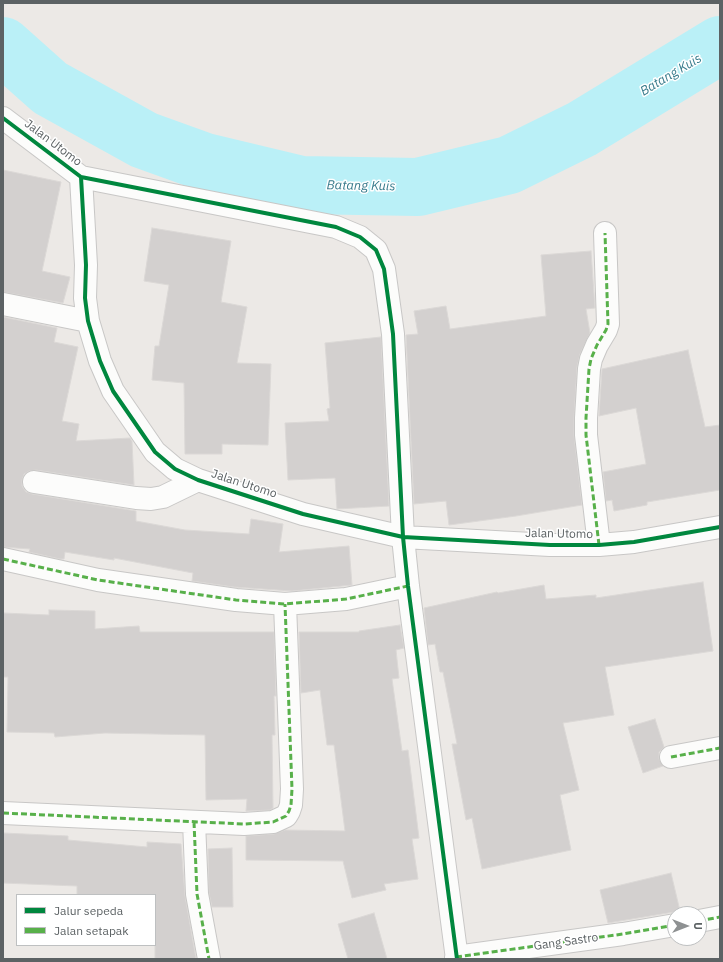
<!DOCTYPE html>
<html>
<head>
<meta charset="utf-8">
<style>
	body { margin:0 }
	#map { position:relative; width:723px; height:962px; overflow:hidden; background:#ece9e6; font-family:"IBM Plex Sans",sans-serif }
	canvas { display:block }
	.frame { position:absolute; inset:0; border:4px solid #5c6264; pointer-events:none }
	.legend { position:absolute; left:16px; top:894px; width:140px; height:52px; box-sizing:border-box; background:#fff; border:1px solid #bec0c1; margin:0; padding:5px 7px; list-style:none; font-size:12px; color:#5c6264 }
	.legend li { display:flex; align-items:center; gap:8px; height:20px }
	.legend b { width:20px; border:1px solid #bec0c1 }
	.north { position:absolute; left:667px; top:906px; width:40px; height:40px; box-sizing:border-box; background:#fff; border:1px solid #bec0c1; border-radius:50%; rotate:90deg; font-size:11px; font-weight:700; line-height:16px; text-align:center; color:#5c6264 }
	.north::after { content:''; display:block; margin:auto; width:14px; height:18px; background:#8e9192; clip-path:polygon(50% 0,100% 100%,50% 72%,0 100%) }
</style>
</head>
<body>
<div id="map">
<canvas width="723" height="962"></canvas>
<div class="frame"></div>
<ul class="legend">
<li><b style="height:5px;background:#00873e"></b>Jalur sepeda</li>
<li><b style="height:5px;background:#58b04a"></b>Jalan setapak</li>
</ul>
<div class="north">U</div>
</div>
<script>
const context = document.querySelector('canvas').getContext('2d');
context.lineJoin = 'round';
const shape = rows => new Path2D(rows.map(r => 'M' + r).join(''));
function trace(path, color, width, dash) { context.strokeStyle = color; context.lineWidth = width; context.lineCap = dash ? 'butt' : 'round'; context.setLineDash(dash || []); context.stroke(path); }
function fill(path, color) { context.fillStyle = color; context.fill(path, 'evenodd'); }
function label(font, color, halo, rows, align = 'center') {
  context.font = font + ' "IBM Plex Sans",sans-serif'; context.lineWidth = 3; context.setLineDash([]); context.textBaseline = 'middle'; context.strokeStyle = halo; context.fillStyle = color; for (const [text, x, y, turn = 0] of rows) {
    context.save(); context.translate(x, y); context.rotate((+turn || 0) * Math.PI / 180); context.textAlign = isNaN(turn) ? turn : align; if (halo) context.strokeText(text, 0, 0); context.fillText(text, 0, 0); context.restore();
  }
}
const river = shape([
	[3,46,50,88,144,140,205,162,301,185,418,187,509,165,582,129,720,45]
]);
const building = shape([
	[3,170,61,182,42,271,70,277,63,303,3,292,3,170],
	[152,228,231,241,221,302,247,307,237,363,271,364,268,445,222,444,222,454,185,454,184,383,152,380,155,346,159,346,169,285,144,281,152,228],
	[591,251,595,308,586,309,590,333,580,354,577,367,574,417,574,436,582,505,516,516,449,525,446,501,414,504,406,335,418,334,414,311,446,306,450,329,546,316,541,255,591,251],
	[3,317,57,328,54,342,78,347,62,421,79,424,76,441,130,438,132,441,134,485,36,470,29,471,24,474,22,480,22,486,26,492,32,494,136,511,136,521,185,530,249,534,251,519,283,524,279,552,349,546,352,585,292,591,234,587,192,581,193,573,114,558,114,560,65,552,64,559,60,559,29,552,30,549,3,547,3,317],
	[381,337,389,506,337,509,335,478,288,480,285,423,329,421,327,409,330,408,325,343,381,337],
	[688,350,705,427,720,425,720,490,647,502,647,505,614,511,612,500,606,501,603,472,646,464,636,408,599,416,602,369,688,350],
	[703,582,713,651,605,667,614,715,563,723,579,790,560,795,571,850,482,869,472,818,466,820,452,744,457,744,443,672,440,672,435,644,428,645,424,608,497,592,498,593,544,585,546,599,596,595,596,598,703,582],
	[49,610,95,611,95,629,139,626,140,632,274,632,276,696,274,696,275,735,272,735,273,808,270,810,246,811,247,799,206,800,205,735,105,733,55,737,54,733,7,732,8,677,3,677,3,613,49,615,49,610],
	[400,625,404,648,396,650,399,678,392,679,402,751,408,750,419,838,412,839,418,879,384,884,386,890,352,898,343,861,246,860,246,836,274,834,285,830,345,831,334,745,327,745,320,690,301,693,299,632,359,632,359,631,400,625],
	[655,719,664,747,659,752,659,759,663,766,643,773,628,727,655,719],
	[3,833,68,836,68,840,147,847,147,842,181,844,185,896,196,959,155,959,155,895,77,895,77,886,3,883,3,833],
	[232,848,233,907,212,907,209,893,208,849,232,848],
	[671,873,680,911,608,923,600,890,671,873],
	[374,913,387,959,348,959,338,924,374,913]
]);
const minor = shape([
	[3,118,81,177,336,227,360,237,376,250,384,269,393,334,403,537,408,586,457,959],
	[81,177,86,265,85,298,88,321,100,361,113,391,133,420,155,452,175,469,198,480,303,514,403,537,550,545,599,545,634,542,720,527],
	[3,304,88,321],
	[34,482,136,498,151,499,163,497,198,480],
	[599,545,586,435,586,418,589,369,591,359,597,345,606,330,608,324,605,233],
	[3,559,98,580,236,600,285,604,346,599,408,586],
	[671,757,720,748],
	[3,813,244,824,273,822,286,816,289,811,291,805,292,789,285,604],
	[194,822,197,894,209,959],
	[699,921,720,917],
	[456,957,623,934,675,925]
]);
const quiet = shape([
	[599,545,586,435,586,418,589,369,591,359,597,345,606,330,608,324,605,233],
	[3,559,98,580,236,600,285,604,346,599,408,586],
	[671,757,720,748],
	[3,813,244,824,273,822,286,816,289,811,291,805,292,789,285,604],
	[194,822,197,894,209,959],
	[699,921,720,917],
	[456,957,623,934,675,925]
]);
const cycleway = shape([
	[3,118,81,177,336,227,360,237,376,250,384,269,393,334,403,537,408,586,457,959],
	[81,177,86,265,85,298,88,321,100,361,113,391,133,420,155,452,175,469,198,480,303,514,403,537,550,545,599,545,634,542,720,527]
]);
const streetNames = [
	["Jalan Utomo",53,143,37],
	["Jalan Utomo",244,484,18],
	["Jalan Utomo",559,534,1],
	["Gang Sastro",566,942,-8]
];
const waterNames = [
	["Batang Kuis",671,75,-31],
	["Batang Kuis",361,186,1]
];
trace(river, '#baf0f7', 58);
fill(building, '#d3d0cf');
trace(building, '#dbd8d6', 1);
trace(minor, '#c8c7c6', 24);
trace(minor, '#fcfcfb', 22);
trace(quiet, '#58b04a', 3, [6, 3]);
trace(cycleway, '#00873e', 4);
label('12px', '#5c6264', '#fff', streetNames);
label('italic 13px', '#377b8c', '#fff', waterNames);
</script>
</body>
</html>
